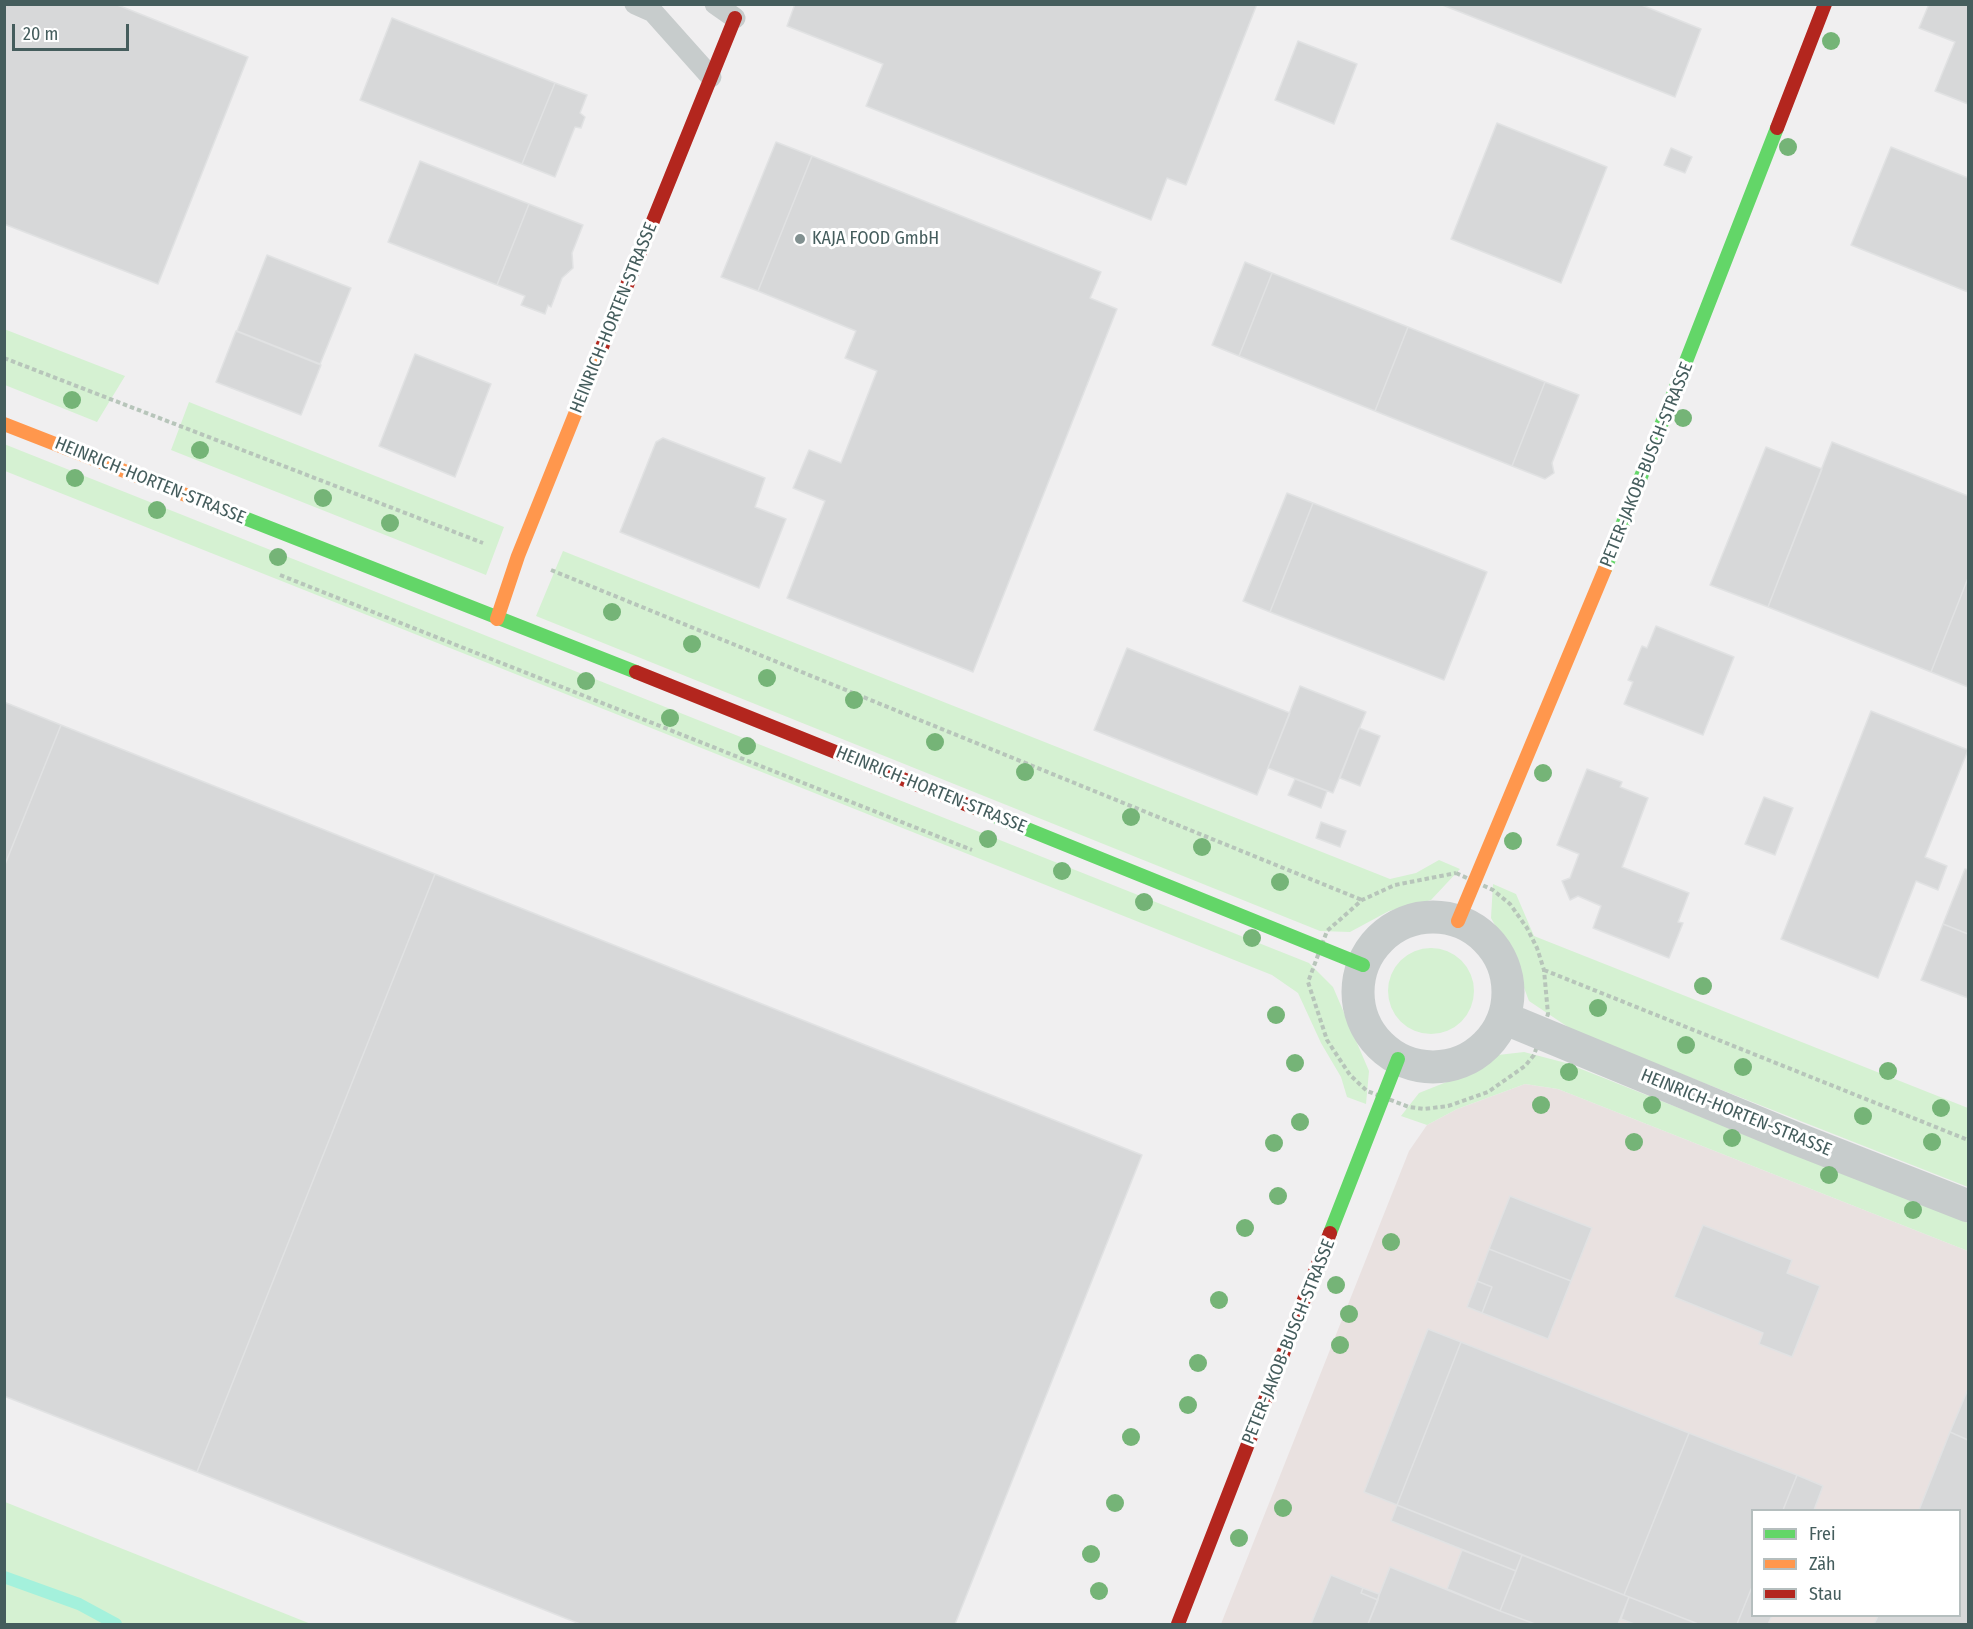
<!DOCTYPE html>
<html>
<head>
<meta charset="utf-8">
<style>
	body { margin:0 }
	#map { position:relative; width:1973px; height:1629px; overflow:hidden; background:#f0eff0; font-family:"Fira Sans Condensed",sans-serif }
	canvas { display:block }
	.frame { position:absolute; inset:0; border:6px solid #455d5d; pointer-events:none }
	.legend { position:absolute; left:1751px; top:1509px; width:210px; height:108px; box-sizing:border-box; background:#fff; border:2px solid #b5bebe; margin:0; padding:8px 10px; list-style:none; font-size:18px; color:#455d5d }
	.legend li { display:flex; align-items:center; gap:12px; height:30px }
	.legend b { width:30px; border:2px solid #b5bebe }
	.scale { position:absolute; left:12px; top:24px; width:117px; height:27px; box-sizing:border-box; border:3px solid #455d5d; border-top:0; padding-left:8px; font-size:18px; line-height:21px; white-space:nowrap; color:#455d5d; -webkit-text-stroke:4px #fff; paint-order:stroke }
</style>
</head>
<body>
<div id="map">
<canvas width="1973" height="1629"></canvas>
<div class="frame"></div>
<ul class="legend">
<li><b style="height:8px;background:#63d668"></b>Frei</li>
<li><b style="height:8px;background:#ff974d"></b>Zäh</li>
<li><b style="height:8px;background:#b3261e"></b>Stau</li>
</ul>
<div class="scale">20 m</div>
</div>
<script>
const context = document.querySelector('canvas').getContext('2d');
context.lineJoin = 'round';
function fill(path, color) { context.fillStyle = color; context.fill(path, 'evenodd'); }
const shape = rows => new Path2D(rows.map(r => 'M' + r).join(''));
function trace(path, color, width, dash) { context.strokeStyle = color; context.lineWidth = width; context.lineCap = dash ? 'butt' : 'round'; context.setLineDash(dash || []); context.stroke(path); }
function label(font, color, halo, rows, align = 'center') {
  context.font = font + ' "Fira Sans Condensed",sans-serif'; context.lineWidth = 6; context.setLineDash([]); context.textBaseline = 'middle'; context.strokeStyle = halo; context.fillStyle = color; for (const [text, x, y, turn = 0] of rows) {
    context.save(); context.translate(x, y); context.rotate((+turn || 0) * Math.PI / 180); context.textAlign = isNaN(turn) ? turn : align; if (halo) context.strokeText(text, 0, 0); context.fillText(text, 0, 0); context.restore();
  }
}
const commercial = shape([
	[1525,1084,1558,1089,1968,1251,1968,1624,1221,1624,1409,1151,1427,1125,1457,1109],
	[1752,1510,1960,1510,1960,1616,1752,1616]
]);
const green = shape([
	[4,329,125,376,97,422,5,385],
	[189,402,504,527,486,575,171,450],
	[4,444,1309,963,1333,987,1369,1071,1366,1104,1347,1097,1341,1077,1321,1043,1298,993,1272,975,5,471],
	[563,551,1390,879,1416,873,1439,860,1460,869,1431,900,1389,911,1350,932,1320,931,536,616],
	[1493,884,1516,894,1534,936,1968,1108,1968,1187,1577,1033,1529,1001,1513,958,1491,918],
	'1388 991a43 43 0 1 1 86 0a43 43 0 1 1-86 0Z',
	[1524,1052,1566,1063,1968,1223,1968,1251,1558,1089,1525,1084,1457,1109,1427,1125,1401,1116,1419,1093,1464,1075,1498,1055],
	[5,1502,311,1624,5,1624]
]);
const stream = shape([
	[4,1577,79,1604,116,1624]
]);
const building = shape([
	[4,4,115,4,248,57,158,284,4,224,4,4],
	[795,4,1257,4,1186,185,1167,178,1151,220,866,106,883,64,787,26,795,4],
	[1440,4,1639,4,1701,29,1675,97,1440,4],
	[1929,4,1968,4,1968,104,1935,91,1955,42,1919,28,1929,4],
	[392,18,555,83,522,164,360,100,392,18],
	[1298,41,1357,64,1334,124,1275,100,1298,41],
	[555,83,587,95,580,113,585,117,581,128,575,127,555,177,522,164,555,83],
	[1497,123,1607,167,1561,283,1451,239,1497,123],
	[776,142,812,156,758,291,721,277,776,142],
	[1891,147,1968,178,1968,292,1851,245,1891,147],
	[1671,148,1692,157,1685,173,1664,165,1671,148],
	[812,156,1101,272,1090,298,1117,309,973,672,787,598,825,501,793,488,809,450,841,463,877,371,845,358,856,331,758,291,812,156],
	[420,161,529,204,497,285,388,242,420,161],
	[529,204,583,225,572,253,573,268,562,278,551,307,548,305,545,314,521,305,525,296,497,285,529,204],
	[267,255,351,288,320,364,237,331,267,255],
	[1245,262,1272,273,1239,356,1212,345,1245,262],
	[1272,273,1408,327,1375,411,1239,356,1272,273],
	[1408,327,1545,382,1512,466,1375,411,1408,327],
	[236,331,321,365,301,415,216,382,236,331],
	[415,354,491,384,455,477,379,446,415,354],
	[1545,382,1579,395,1552,463,1554,473,1545,479,1512,466,1545,382],
	[663,438,765,478,755,507,786,519,759,588,620,532,656,442,663,438],
	[1832,442,1968,496,1968,578,1931,672,1768,607,1832,442],
	[1766,447,1822,469,1768,607,1710,585,1766,447],
	[1287,493,1313,503,1270,612,1243,601,1287,493],
	[1313,503,1487,572,1444,680,1270,612,1313,503],
	[1968,578,1968,687,1931,672,1968,578],
	[1656,626,1734,657,1703,735,1624,704,1633,682,1628,680,1642,646,1647,648,1656,626],
	[1127,648,1290,713,1257,795,1094,730,1127,648],
	[1300,686,1366,712,1333,793,1268,768,1300,686],
	[4,702,61,725,4,867,4,702],
	[1871,711,1968,750,1925,857,1947,866,1938,890,1916,881,1878,978,1781,939,1871,711],
	[61,725,435,874,197,1472,4,1396,4,867,61,725],
	[1359,728,1380,736,1360,786,1340,778,1359,728],
	[1587,769,1622,782,1620,787,1648,798,1622,867,1689,893,1678,922,1683,923,1669,958,1593,928,1601,906,1578,896,1570,900,1562,881,1570,878,1579,854,1557,845,1587,769],
	[1295,779,1327,791,1321,808,1288,795,1295,779],
	[1764,797,1793,808,1775,855,1745,844,1764,797],
	[1321,822,1346,831,1340,847,1316,838,1321,822],
	[1965,869,1968,870,1968,934,1943,924,1965,869],
	[435,874,1142,1155,955,1624,580,1624,197,1472,435,874],
	[1943,924,1968,934,1968,998,1921,980,1943,924],
	[1510,1196,1592,1228,1571,1281,1489,1249,1510,1196],
	[1703,1225,1792,1260,1787,1273,1820,1286,1792,1357,1759,1344,1763,1333,1674,1297,1703,1225],
	[1489,1249,1571,1281,1548,1339,1482,1313,1492,1287,1477,1281,1489,1249],
	[1477,1281,1492,1287,1482,1313,1467,1307,1477,1281],
	[1428,1329,1461,1342,1397,1505,1364,1492,1428,1329],
	[1461,1342,1689,1433,1624,1595,1397,1505,1461,1342],
	[1968,1389,1968,1440,1950,1432,1968,1389],
	[1950,1432,1968,1440,1968,1624,1874,1624,1878,1616,1960,1616,1960,1510,1919,1510,1950,1432],
	[1689,1433,1797,1475,1783,1510,1752,1510,1752,1587,1737,1624,1698,1624,1624,1595,1689,1433],
	[1797,1475,1823,1486,1814,1510,1783,1510,1797,1475],
	[1397,1505,1522,1555,1516,1571,1391,1521,1397,1505],
	[1462,1550,1516,1571,1500,1611,1447,1589,1462,1550],
	[1522,1555,1629,1597,1618,1624,1535,1624,1500,1611,1522,1555],
	[1390,1567,1500,1611,1535,1624,1368,1624,1390,1567],
	[1331,1575,1363,1588,1361,1593,1378,1600,1368,1624,1311,1624,1331,1575],
	[1752,1587,1752,1616,1772,1616,1768,1624,1737,1624,1752,1587],
	[1363,1588,1379,1594,1378,1600,1361,1593,1363,1588],
	[1629,1597,1698,1624,1634,1624,1621,1619,1629,1597]
]);
const path = shape([
	[4,358,483,543],
	[551,570,1362,900],
	[280,575,972,850],
	[1456,873,1493,890,1510,904,1527,928,1537,948,1544,970,1548,1014,1534,1055,1525,1066,1488,1092,1448,1106,1424,1109,1409,1107,1367,1091,1350,1075,1327,1040,1308,982,1327,931,1362,900,1395,885,1456,873],
	[1544,970,1968,1140]
]);
const lane = shape([
	[635,4,653,12,711,77],
	[715,4,735,18]
]);
const street = shape([
	'1358 992a75 75 0 1 1 150 0a75 75 0 1 1-150 0Z',
	[1504,1018,1792,1137,1968,1206]
]);
const fast = shape([
	[219,508,636,672],
	[1605,569,1777,128],
	[975,808,1363,965],
	[1330,1233,1398,1059]
]);
const slow = shape([
	[4,424,219,508],
	[497,619,518,556,602,347],
	[1458,921,1605,569]
]);
const jam = shape([
	[1777,128,1825,4],
	[602,347,735,18],
	[636,672,975,808],
	[1178,1624,1330,1233]
]);
const trees = [
	[1831,41],
	[1788,147],
	[72,400],
	[1683,418],
	[200,450],
	[75,478],
	[323,498],
	[157,510],
	[390,523],
	[278,557],
	[612,612],
	[692,644],
	[767,678],
	[586,681],
	[854,700],
	[670,718],
	[935,742],
	[747,746],
	[1025,772],
	[1543,773],
	[1131,817],
	[988,839],
	[1513,841],
	[1202,847],
	[1062,871],
	[1280,882],
	[1144,902],
	[1252,938],
	[1703,986],
	[1598,1008],
	[1276,1015],
	[1686,1045],
	[1295,1063],
	[1743,1067],
	[1888,1071],
	[1569,1072],
	[1541,1105],
	[1652,1105],
	[1941,1108],
	[1863,1116],
	[1300,1122],
	[1732,1138],
	[1634,1142],
	[1932,1142],
	[1274,1143],
	[1829,1175],
	[1278,1196],
	[1913,1210],
	[1245,1228],
	[1391,1242],
	[1336,1285],
	[1219,1300],
	[1349,1314],
	[1340,1345],
	[1198,1363],
	[1188,1405],
	[1131,1437],
	[1115,1503],
	[1283,1508],
	[1239,1538],
	[1091,1554],
	[1099,1591]
];
const markers = [
	[800,239,6,"#819090"]
];
const poiNames = [
	["KAJA FOOD GmbH",812,239]
];
const streetNames = [
	["HEINRICH-HORTEN-STRASSE",614,318,-68],
	["PETER-JAKOB-BUSCH-STRASSE",1647,465,-68],
	["HEINRICH-HORTEN-STRASSE",150,481,22],
	["HEINRICH-HORTEN-STRASSE",931,790,22],
	["HEINRICH-HORTEN-STRASSE",1736,1113,22],
	["PETER-JAKOB-BUSCH-STRASSE",1289,1342,-68]
];
fill(commercial, '#e9e1e0');
fill(green, '#d5f1d2');
trace(stream, '#a4f1dc', 12);
fill(building, '#d7d8d9');
trace(building, '#e1e2e3', 1.5);
trace(path, '#b7c5ba', 4, [4.5, 3]);
trace(lane, '#c7cccc', 21);
trace(street, '#c7cccc', 33);
trace(fast, '#63d668', 14);
trace(slow, '#ff974d', 14);
trace(jam, '#b3261e', 14);
context.fillStyle = '#75b477';
for (const [x, y] of trees) { context.beginPath(); context.arc(x, y, 9, 0, 2 * Math.PI); context.fill(); }
for (const [x, y, r, color] of markers) { const dot = new Path2D(); dot.arc(x, y, r, 0, 2 * Math.PI); context.fillStyle = color; context.fill(dot); trace(dot, '#fff', 2); }
label('18px', '#455d5d', '#fff', poiNames, 'left');
label('18px', '#455d5d', '#fff', streetNames);
</script>
</body>
</html>
